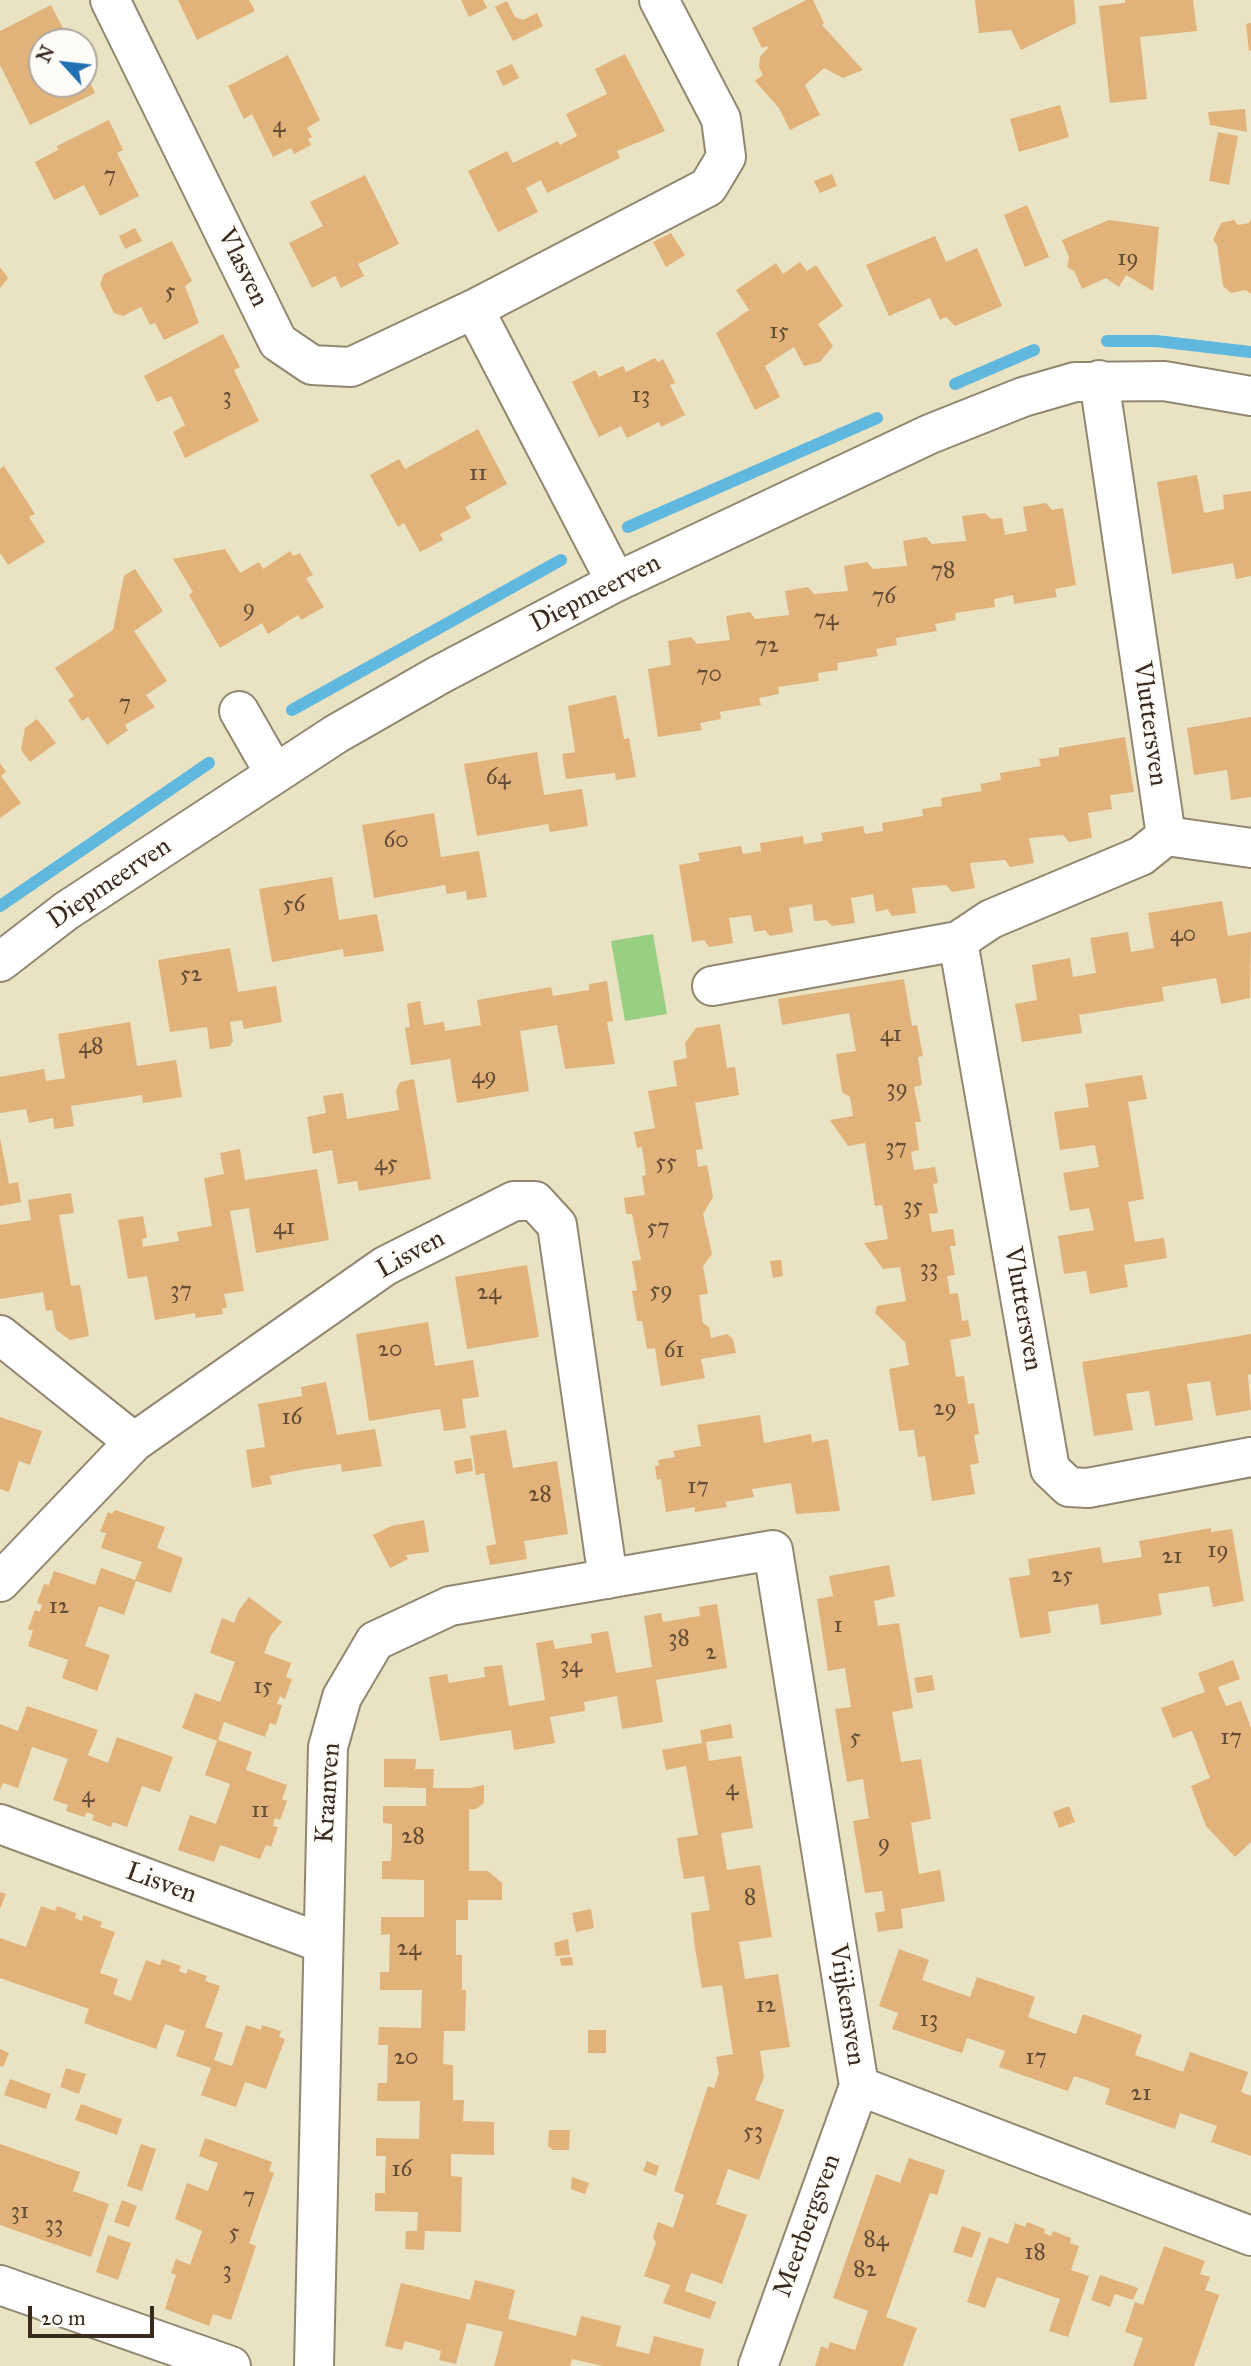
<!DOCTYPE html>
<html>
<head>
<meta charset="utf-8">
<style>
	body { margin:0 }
	#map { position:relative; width:1251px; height:2366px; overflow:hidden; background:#e9e3c3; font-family:"IM FELL Great Primer",serif }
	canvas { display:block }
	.north { position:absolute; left:28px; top:28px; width:70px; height:70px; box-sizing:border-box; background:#fdfcf7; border:2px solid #afa8a0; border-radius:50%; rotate:297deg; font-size:19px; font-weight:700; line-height:28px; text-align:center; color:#3b2a1e }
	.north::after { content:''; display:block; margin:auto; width:24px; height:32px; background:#1f6fb2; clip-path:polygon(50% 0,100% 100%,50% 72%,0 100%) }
	.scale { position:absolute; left:28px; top:2306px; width:126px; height:32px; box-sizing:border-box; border:4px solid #3b2a1e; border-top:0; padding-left:9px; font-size:21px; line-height:24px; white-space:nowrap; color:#3b2a1e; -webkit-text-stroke:5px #fdfcf7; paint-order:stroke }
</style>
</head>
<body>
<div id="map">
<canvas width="1251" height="2366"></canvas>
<div class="north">N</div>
<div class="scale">20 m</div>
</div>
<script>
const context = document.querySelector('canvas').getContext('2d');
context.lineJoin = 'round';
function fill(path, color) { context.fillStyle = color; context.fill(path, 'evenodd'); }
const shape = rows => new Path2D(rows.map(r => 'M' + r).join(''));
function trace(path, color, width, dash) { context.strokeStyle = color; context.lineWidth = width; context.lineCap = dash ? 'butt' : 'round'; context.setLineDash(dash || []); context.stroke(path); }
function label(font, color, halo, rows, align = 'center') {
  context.font = font + ' "IM FELL Great Primer",serif'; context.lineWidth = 5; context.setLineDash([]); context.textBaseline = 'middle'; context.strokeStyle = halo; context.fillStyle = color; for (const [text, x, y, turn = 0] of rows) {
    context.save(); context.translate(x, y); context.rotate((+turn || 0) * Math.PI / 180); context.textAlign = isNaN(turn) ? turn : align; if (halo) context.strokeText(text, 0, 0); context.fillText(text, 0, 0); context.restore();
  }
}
const green = shape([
	[653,934,667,1014,625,1021,611,941]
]);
const stream = shape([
	[1107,341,1156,341,1251,352],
	[955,384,1034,350],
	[628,527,877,418],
	[292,710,561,560],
	[0,906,209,763]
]);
const building = shape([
	[178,0,249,0,255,11,197,40],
	[461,0,483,0,487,8,469,17],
	[806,0,813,0,824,23,822,25,863,70,843,78,824,68,805,85,820,115,790,130,779,108,755,81,763,75,759,67,760,57,768,48,767,46,762,48,752,28],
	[975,0,1074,0,1076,23,1021,50,1011,30,979,33],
	[1125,0,1193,0,1197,31,1140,37,1147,99,1110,103,1099,6,1125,3],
	[507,1,515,17,523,20,537,13,543,26,513,41,495,7],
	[51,5,70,42,42,42,42,84,84,84,84,70,95,93,30,125,0,65,0,31],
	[1251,23,1251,50,1249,51,1246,24],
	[625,54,665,131,617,151,620,158,547,193,541,180,526,188,538,212,498,232,468,171,507,151,513,163,558,141,560,145,577,136,566,114,607,94,595,69],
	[288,55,320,120,307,128,312,137,308,139,311,145,294,154,291,148,273,157,252,114,244,119,228,86],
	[512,64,519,78,503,86,496,71],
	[1060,105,1069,137,1019,152,1010,119],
	[1245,109,1247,132,1210,125,1208,112],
	[109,120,123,150,117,153,139,196,100,216,84,185,54,200,35,162,58,150,57,146],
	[1218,132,1238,136,1229,185,1209,181],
	[832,174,837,186,820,193,814,181],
	[365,175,399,244,358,264,364,276,341,288,335,276,312,288,289,243,323,226,310,202],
	[1027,205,1049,257,1025,267,1004,215],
	[1251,219,1251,294,1246,290,1231,293,1223,286,1217,245,1213,240,1221,223,1234,220,1238,225,1249,223],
	[1109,220,1159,227,1153,291,1126,275,1119,287,1106,278,1082,289,1075,272,1067,267,1069,257,1062,240],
	[135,228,142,241,125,249,119,236],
	[671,233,685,255,666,267,653,242],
	[935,236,946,262,977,248,1002,306,955,326,946,317,940,320,930,298,889,316,866,265],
	[172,241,192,281,185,286,199,323,164,340,155,323,150,325,141,307,123,316,114,313,100,284,104,274],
	[800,262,807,271,816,265,843,306,818,324,833,346,820,362,804,366,794,347,765,366,780,397,755,410,716,333,749,310,736,290,776,263,783,274],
	[0,267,8,278,0,288],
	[223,334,240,367,234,370,259,421,185,458,173,432,185,425,171,396,157,402,144,376],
	[655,358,658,362,663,359,675,383,670,385,685,415,661,427,659,422,627,438,621,426,599,437,572,382,595,370,599,377,623,366,626,372],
	[478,429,507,484,465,507,471,518,440,534,443,540,420,552,404,523,398,527,370,475,399,459,405,469],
	[4,466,35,514,29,517,45,542,8,565,0,553,0,469],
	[1197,475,1204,513,1224,509,1223,495,1251,491,1251,576,1236,579,1233,563,1172,574,1157,482],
	[1046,503,1052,510,1063,508,1076,585,1055,589,1057,597,1014,604,1013,595,994,599,995,607,955,613,956,620,935,624,937,631,896,638,897,645,876,649,878,656,837,663,838,670,818,673,819,681,778,687,779,694,759,698,761,705,720,712,721,719,700,723,702,730,658,737,648,669,671,665,668,641,691,637,697,644,730,640,726,616,750,612,755,619,789,615,785,591,808,587,814,594,848,591,844,566,867,562,873,569,907,566,903,541,926,537,932,544,966,541,962,516,985,513,991,519,1002,518,1005,535,1027,531,1023,507],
	[225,549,240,573,259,562,263,569,290,551,293,556,300,553,313,575,306,578,324,607,301,620,298,615,268,634,262,623,220,648,189,595,193,592,173,559],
	[135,569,163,611,134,631,167,681,146,695,155,707,125,725,128,730,107,745,88,717,82,721,68,700,74,696,55,668,113,630,124,576],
	[616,695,624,739,629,738,636,777,616,780,615,773,566,779,562,754,575,752,568,706],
	[1251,717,1251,797,1231,800,1227,770,1194,775,1187,728],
	[37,719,56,743,30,762,21,750,25,728],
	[1125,737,1134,792,1110,795,1112,809,1088,813,1092,838,1069,842,1063,835,1029,838,1034,863,1010,867,1005,860,970,863,975,888,952,892,946,885,912,888,916,913,892,916,887,909,876,912,873,894,851,898,855,923,832,926,826,920,814,921,812,904,789,908,793,932,770,936,765,930,754,932,751,915,729,918,733,943,709,947,704,940,692,942,679,865,700,861,698,853,741,846,743,854,761,851,760,843,803,836,804,844,823,841,821,833,863,826,865,834,883,831,882,823,923,816,922,809,942,806,941,798,982,791,980,784,1001,780,1000,773,1041,766,1039,759,1059,756,1059,748],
	[537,752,544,795,582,789,588,826,550,832,548,824,477,836,464,764],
	[0,763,6,772,1,776,21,803,0,818],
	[434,813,441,857,479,851,487,897,467,900,466,891,447,894,445,885,374,898,362,825],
	[332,877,339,920,377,914,384,951,344,957,343,949,272,962,259,889],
	[1222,901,1228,936,1251,932,1250,998,1221,1004,1216,978,1162,987,1164,1001,1079,1015,1082,1033,1022,1042,1015,1004,1037,1000,1032,965,1070,958,1073,977,1096,973,1090,938,1128,932,1131,952,1154,948,1148,913],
	[230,948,238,992,276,986,282,1022,244,1029,242,1020,230,1022,233,1041,230,1046,210,1049,207,1027,170,1032,158,960],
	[904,979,912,1026,917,1025,923,1056,918,1057,922,1085,914,1087,921,1122,915,1122,919,1150,911,1152,914,1170,935,1167,938,1183,933,1184,938,1213,929,1214,932,1232,953,1229,956,1246,950,1246,955,1275,947,1276,950,1294,958,1293,962,1321,968,1320,971,1336,950,1340,956,1377,964,1376,968,1404,974,1403,979,1434,974,1435,979,1463,970,1465,975,1494,932,1501,925,1456,918,1457,914,1430,899,1431,889,1369,909,1365,905,1342,875,1313,877,1306,906,1301,900,1267,883,1269,864,1243,888,1239,882,1205,875,1206,865,1143,848,1146,830,1120,853,1116,850,1097,842,1092,836,1054,856,1051,849,1013,782,1025,778,999],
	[607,981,613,1021,607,1022,615,1064,565,1069,557,1025,520,1031,529,1091,457,1103,450,1059,411,1065,405,1028,410,1027,407,1004,420,1001,424,1025,444,1022,445,1031,481,1025,477,1000,551,987,553,996,589,990,589,984],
	[130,1022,137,1066,176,1060,182,1097,143,1103,142,1095,71,1106,74,1126,54,1129,53,1118,29,1123,26,1109,0,1113,0,1077,44,1069,46,1081,65,1078,58,1034],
	[720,1024,727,1068,735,1067,739,1095,695,1103,703,1149,696,1150,698,1167,707,1165,713,1197,703,1214,712,1254,703,1266,708,1294,699,1295,703,1323,709,1327,711,1338,727,1334,733,1339,736,1353,701,1359,705,1378,661,1386,655,1348,647,1349,642,1321,637,1321,632,1291,637,1290,632,1261,641,1260,632,1214,626,1214,624,1198,645,1195,642,1176,646,1175,642,1147,637,1148,634,1132,655,1128,648,1091,677,1086,673,1061,687,1058,685,1043,696,1028],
	[1142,1075,1147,1099,1128,1102,1144,1199,1128,1202,1135,1242,1164,1238,1167,1258,1124,1265,1128,1287,1090,1294,1086,1271,1064,1274,1058,1236,1094,1230,1089,1208,1070,1211,1063,1173,1099,1167,1095,1145,1060,1150,1054,1112,1089,1107,1085,1084],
	[414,1079,431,1179,359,1191,357,1181,338,1184,332,1150,313,1154,307,1117,326,1113,323,1096,343,1093,347,1119,399,1110,396,1090,400,1082],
	[0,1138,9,1184,18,1182,21,1202,0,1206],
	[240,1149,245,1180,317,1169,329,1240,256,1253,249,1208,230,1211,244,1291,224,1294,227,1308,222,1308,223,1314,196,1318,195,1313,155,1320,147,1276,128,1279,118,1220,143,1216,147,1238,142,1239,143,1247,179,1241,177,1232,212,1226,204,1178,224,1174,220,1153],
	[71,1193,74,1213,59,1215,71,1286,80,1285,89,1336,70,1340,56,1330,52,1310,46,1311,43,1292,0,1299,0,1225,31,1220,28,1200],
	[781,1260,783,1276,773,1278,770,1261],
	[527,1265,539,1337,467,1349,455,1277],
	[428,1322,435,1366,473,1360,479,1397,462,1399,466,1428,444,1431,440,1409,369,1421,356,1334],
	[1251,1334,1251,1374,1248,1375,1251,1410,1216,1416,1210,1381,1187,1384,1193,1420,1155,1426,1149,1391,1126,1394,1133,1430,1094,1436,1082,1362],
	[326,1382,337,1435,375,1429,382,1466,342,1472,341,1464,306,1469,270,1476,272,1484,252,1488,246,1450,265,1447,258,1404,302,1396,301,1387],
	[760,1415,764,1443,811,1434,812,1442,828,1439,840,1511,796,1514,791,1483,752,1489,754,1497,725,1502,727,1507,695,1512,695,1507,666,1512,661,1479,657,1480,655,1466,659,1465,658,1460,675,1457,673,1451,701,1446,697,1425],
	[0,1417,42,1431,30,1465,19,1461,9,1492,0,1489],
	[506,1430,513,1468,557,1461,568,1534,524,1541,527,1559,490,1565,486,1546,496,1544,484,1473,476,1475,470,1436],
	[471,1458,473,1471,456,1474,454,1461],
	[115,1510,165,1527,157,1548,183,1558,171,1593,136,1581,124,1615,99,1606,85,1646,110,1655,97,1691,62,1678,68,1660,28,1646,33,1631,28,1629,35,1610,40,1612,42,1605,37,1603,44,1584,49,1585,54,1571,95,1585,101,1568,135,1580,142,1562,101,1548,106,1533,100,1532,108,1512,112,1514],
	[424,1520,429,1552,406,1555,408,1559,390,1568,373,1535,391,1526],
	[1211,1528,1211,1532,1232,1529,1244,1601,1213,1607,1209,1586,1184,1590,1158,1594,1162,1615,1101,1625,1098,1604,1048,1612,1051,1633,1020,1638,1009,1578,1030,1575,1028,1559,1100,1547,1103,1563,1142,1557,1139,1541],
	[889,1565,895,1596,874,1601,878,1626,899,1623,913,1708,892,1712,901,1762,921,1759,931,1819,911,1823,919,1874,940,1870,945,1901,901,1909,903,1928,878,1932,875,1913,885,1911,882,1891,865,1893,853,1821,869,1818,863,1779,847,1782,835,1709,851,1707,845,1668,828,1671,817,1599,833,1596,829,1576],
	[249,1597,282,1622,271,1635,264,1653,291,1663,286,1677,292,1679,285,1699,280,1696,277,1704,282,1705,276,1725,270,1723,265,1737,224,1722,218,1740,252,1752,246,1770,287,1785,282,1799,287,1801,280,1820,275,1818,273,1826,278,1827,271,1847,266,1845,260,1859,220,1845,214,1862,178,1850,190,1815,216,1824,230,1784,205,1775,217,1741,182,1728,195,1693,220,1702,235,1662,210,1653,222,1618,234,1623,239,1610],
	[717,1604,727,1668,656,1680,663,1722,622,1729,617,1696,584,1702,585,1711,550,1717,555,1743,514,1750,511,1730,440,1741,429,1677,447,1674,449,1683,485,1677,484,1667,502,1665,509,1706,545,1700,536,1643,553,1640,555,1649,574,1646,592,1643,591,1634,608,1631,616,1673,652,1667,644,1616,661,1613,663,1622,681,1619,700,1616,699,1607],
	[1233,1660,1240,1679,1218,1687,1226,1706,1241,1701,1251,1728,1251,1842,1235,1857,1206,1826,1191,1786,1210,1778,1192,1731,1173,1738,1161,1708,1205,1692,1198,1673],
	[932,1675,935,1690,917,1693,914,1678],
	[27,1706,98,1730,88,1755,108,1763,117,1737,173,1757,160,1792,142,1786,127,1827,113,1822,111,1827,92,1820,94,1815,87,1812,84,1817,66,1811,68,1805,53,1800,68,1759,32,1747,18,1788,3,1783,0,1790,0,1724,18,1731],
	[731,1724,733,1738,706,1742,709,1761,741,1756,753,1828,721,1833,727,1870,760,1865,772,1937,739,1942,745,1979,778,1974,790,2047,760,2051,764,2077,755,2100,784,2110,759,2180,728,2169,716,2204,747,2215,722,2284,691,2273,687,2284,685,2291,716,2302,710,2319,663,2303,670,2285,644,2276,656,2243,653,2237,658,2222,673,2228,684,2195,674,2191,708,2086,714,2088,719,2073,716,2057,733,2054,722,1985,702,1988,695,1948,691,1913,710,1910,704,1876,684,1879,680,1859,677,1838,698,1835,686,1766,666,1770,662,1750,702,1743,700,1730],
	[384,1759,416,1759,415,1769,434,1769,433,1788,470,1788,484,1785,484,1803,476,1809,469,1809,469,1871,488,1871,502,1883,502,1900,468,1900,468,1920,456,1920,456,1955,462,1955,462,1990,466,1990,465,2031,444,2031,443,2064,453,2065,453,2100,464,2100,463,2121,494,2122,494,2155,451,2154,451,2176,462,2177,461,2232,425,2231,424,2250,405,2249,406,2231,417,2231,418,2212,375,2211,375,2193,385,2193,385,2175,386,2156,376,2156,376,2138,419,2139,420,2101,377,2101,378,2083,387,2083,388,2045,378,2045,379,2027,421,2028,422,1990,380,1990,380,1972,389,1972,390,1934,381,1935,381,1917,424,1917,424,1880,382,1879,382,1861,391,1861,392,1843,392,1824,383,1823,383,1806,426,1806,426,1788,384,1787],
	[1069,1806,1075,1822,1059,1828,1053,1812],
	[0,1892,6,1894,0,1909],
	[41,1906,55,1911,57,1906,76,1913,75,1918,82,1921,83,1915,102,1922,100,1927,115,1932,100,1973,118,1979,113,1994,131,2001,146,1960,160,1965,162,1959,181,1966,179,1971,186,1974,188,1969,207,1976,205,1981,220,1986,205,2027,223,2033,214,2060,232,2066,246,2025,261,2030,262,2025,281,2031,279,2037,285,2039,266,2089,245,2082,236,2107,201,2095,211,2068,176,2056,185,2031,165,2024,156,2049,84,2023,89,2009,0,1978,0,1938,26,1947],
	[591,1909,594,1928,576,1932,572,1913],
	[568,1939,570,1955,556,1956,554,1943],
	[899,1949,929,1960,922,1980,970,1997,977,1977,1035,1997,1028,2017,1053,2026,1076,2034,1083,2014,1142,2035,1135,2055,1159,2063,1183,2072,1190,2052,1248,2072,1241,2092,1251,2096,1251,2156,1211,2142,1217,2126,1180,2113,1175,2129,1105,2104,1110,2089,1092,2082,1074,2076,1068,2091,999,2067,1005,2051,967,2038,962,2053,892,2029,898,2013,879,2006],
	[572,1957,573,1965,561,1966,560,1958],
	[588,2030,606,2030,606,2053,588,2053],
	[0,2049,9,2053,3,2067,0,2066],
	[66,2068,86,2074,79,2094,60,2087],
	[10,2079,51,2094,46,2109,4,2095],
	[81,2104,122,2119,117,2135,75,2120],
	[549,2130,570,2130,569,2150,553,2150,548,2146],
	[205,2138,272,2162,269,2171,274,2173,249,2243,256,2246,231,2320,213,2314,209,2326,165,2309,176,2275,171,2273,176,2259,190,2265,202,2231,175,2219,187,2183,208,2191,218,2163,199,2156],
	[0,2144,80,2172,73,2191,109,2204,91,2257,0,2225],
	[141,2144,156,2149,142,2191,127,2186],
	[909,2158,945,2170,937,2195,930,2193,886,2317,917,2328,903,2366,815,2366,821,2346,828,2349,830,2342,855,2350,868,2311,833,2298,876,2174,900,2183],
	[647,2161,659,2166,656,2176,643,2171],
	[572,2177,589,2183,585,2194,571,2189],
	[122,2200,137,2206,129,2227,114,2222],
	[1027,2222,1045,2229,1044,2233,1051,2236,1053,2231,1071,2238,1070,2243,1079,2246,1071,2270,1089,2276,1068,2337,1049,2331,1060,2299,997,2277,985,2308,967,2302,989,2237,1008,2244,1015,2223,1025,2227],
	[962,2226,981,2233,972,2258,953,2252],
	[108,2235,131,2243,118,2280,96,2272],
	[1164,2246,1205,2261,1200,2274,1210,2277,1205,2290,1219,2295,1194,2366,1133,2366,1143,2338,1125,2332,1135,2302,1143,2305],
	[1100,2275,1138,2288,1133,2300,1115,2294,1110,2307,1091,2300],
	[475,2280,515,2290,508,2319,576,2336,581,2316,621,2326,616,2346,649,2354,654,2336,704,2349,700,2366,603,2366,572,2359,570,2366,494,2366,503,2332,467,2323,456,2364,439,2360,441,2351,405,2341,402,2350,385,2346,401,2283,470,2300]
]);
const minor = shape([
	[110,0,278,342,312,365,351,367,474,309,708,187,726,157,721,119,659,0],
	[474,309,616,582],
	[1099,380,1166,836,1141,856,991,919,958,941,1050,1469,1069,1487,1088,1488,1251,1457],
	[239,711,275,774],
	[1166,836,1251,848],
	[0,962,66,911,275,774,336,734,439,675,616,582,930,434,1023,397,1075,382,1164,381,1251,396],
	[712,986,958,941],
	[0,1335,134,1442],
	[0,1582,134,1442,385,1266,514,1201,535,1201,557,1225,608,1579],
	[0,1824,322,1943],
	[0,2285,231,2366],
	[314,2366,328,1747,342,1697,375,1641,450,1606,773,1550,859,2086,1251,2236],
	[758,2366,859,2086]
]);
const numberNames = [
	["4",279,126],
	["7",110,176],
	["19",1128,259],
	["5",170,292],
	["15",779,332],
	["13",641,396],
	["3",227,397],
	["11",478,474],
	["78",943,571],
	["76",884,597],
	["9",249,609],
	["74",826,619],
	["72",767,646],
	["70",709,675],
	["7",125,704],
	["64",498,778],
	["60",396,841],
	["56",294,905],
	["40",1183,935],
	["52",191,975],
	["41",891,1035],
	["48",91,1047],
	["49",484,1077],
	["39",897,1089],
	["37",896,1148],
	["55",666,1163],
	["45",386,1164],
	["35",913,1207],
	["41",284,1228],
	["57",658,1228],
	["33",929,1269],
	["37",181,1291],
	["59",661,1291],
	["24",489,1293],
	["20",390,1350],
	["61",674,1351],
	["29",945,1409],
	["16",292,1418],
	["17",698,1487],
	["28",540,1495],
	["19",1218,1551],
	["21",1172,1557],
	["25",1062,1576],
	["12",59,1607],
	["1",838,1626],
	["38",679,1639],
	["2",711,1653],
	["34",571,1666],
	["15",263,1687],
	["5",855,1738],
	["17",1231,1738],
	["4",732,1789],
	["4",88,1796],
	["11",260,1811],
	["28",413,1837],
	["9",884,1844],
	["8",750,1898],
	["24",409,1949],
	["12",766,2006],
	["13",929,2020],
	["20",406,2058],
	["17",1036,2058],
	["21",1141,2094],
	["53",753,2132],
	["16",402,2170],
	["7",249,2197],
	["31",20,2212],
	["33",54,2225],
	["5",234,2233],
	["84",876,2240],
	["18",1035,2253],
	["82",865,2270],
	["3",227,2271]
];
const streetNames = [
	["Vlasven",242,268,64],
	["Diepmeerven",596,594,-27],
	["Vluttersven",1149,724,82],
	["Diepmeerven",110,884,-34],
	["Lisven",411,1255,-29],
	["Vluttersven",1022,1309,80],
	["Kraanven",329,1793,-86],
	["Lisven",161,1884,20],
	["Vrijkensven",846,2005,81],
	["Meerbergsven",808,2226,-70]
];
fill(green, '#99cf82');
trace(stream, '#61b8de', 12);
fill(building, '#e1b27a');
trace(minor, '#928670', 42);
trace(minor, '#fff', 38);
label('23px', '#644c35', null, numberNames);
label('26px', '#3b2a1e', '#fdfcf7', streetNames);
</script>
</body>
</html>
